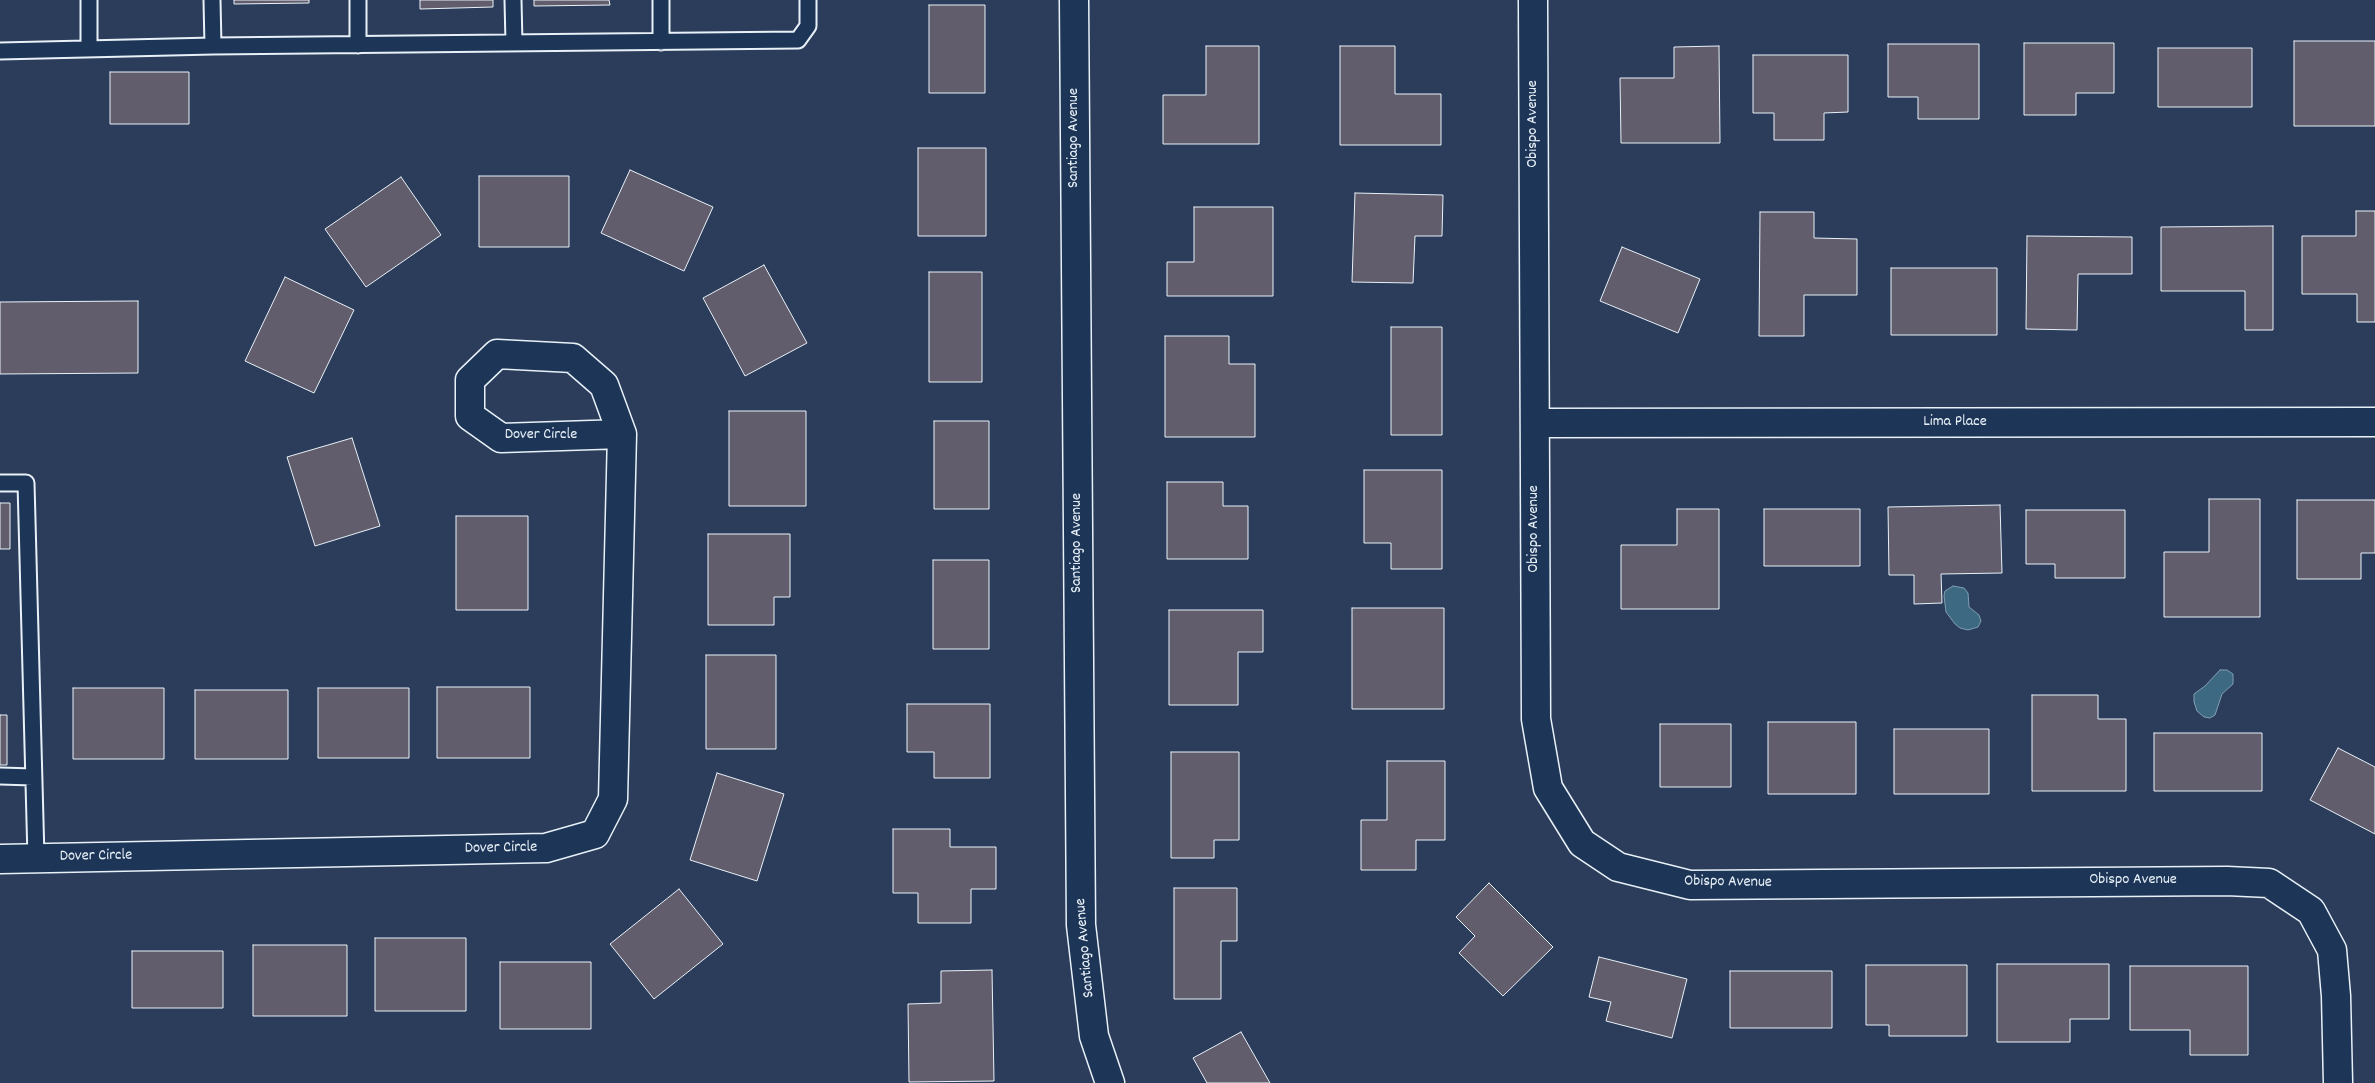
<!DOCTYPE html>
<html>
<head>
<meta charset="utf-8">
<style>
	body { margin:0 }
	canvas { display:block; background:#2b3d5b }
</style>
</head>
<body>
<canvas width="2375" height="1083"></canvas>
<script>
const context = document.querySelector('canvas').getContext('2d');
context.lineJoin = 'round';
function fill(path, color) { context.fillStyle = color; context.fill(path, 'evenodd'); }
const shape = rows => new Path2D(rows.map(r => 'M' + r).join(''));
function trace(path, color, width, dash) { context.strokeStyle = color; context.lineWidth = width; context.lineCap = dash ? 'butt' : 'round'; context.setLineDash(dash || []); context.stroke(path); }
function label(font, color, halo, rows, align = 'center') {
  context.font = font + ' Dekko,sans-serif'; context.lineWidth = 4; context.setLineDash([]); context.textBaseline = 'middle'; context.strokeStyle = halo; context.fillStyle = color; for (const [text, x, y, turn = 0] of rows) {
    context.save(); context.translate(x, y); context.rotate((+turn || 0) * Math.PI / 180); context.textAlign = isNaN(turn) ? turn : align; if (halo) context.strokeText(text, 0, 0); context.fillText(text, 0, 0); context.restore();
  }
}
const water = shape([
	[1953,586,1964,588,1968,593,1969,607,1979,615,1981,621,1978,627,1968,630,1960,628,1955,624,1946,612,1944,596,1945,591,1953,586],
	[2220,670,2227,670,2233,674,2233,684,2222,694,2215,715,2210,718,2204,717,2197,711,2194,702,2194,694,2205,686,2220,670]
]);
const building = shape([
	[234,0,309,0,309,3,234,4,234,0],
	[420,0,493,0,493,7,420,9,420,0],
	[534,0,609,0,610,5,534,6,534,0],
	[929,5,985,5,985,93,929,93,929,5],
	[2294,41,2375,41,2375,126,2294,126,2294,41],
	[2024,43,2114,43,2114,93,2076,93,2076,115,2024,115,2024,43],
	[1888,44,1979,44,1979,119,1918,119,1918,97,1888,97,1888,44],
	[1206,46,1259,46,1259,144,1163,144,1163,95,1206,95,1206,46],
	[1340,46,1395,46,1395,94,1441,94,1441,145,1340,145,1340,46],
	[1719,46,1720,143,1621,143,1620,78,1674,78,1674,47,1719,46],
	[2158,48,2252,48,2252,107,2158,107,2158,48],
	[1753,55,1848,55,1848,112,1824,113,1824,140,1774,140,1774,113,1753,113,1753,55],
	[110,72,189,72,189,124,110,124,110,72],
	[918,148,986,148,986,236,918,236,918,148],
	[630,170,713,207,684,271,601,233,630,170],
	[479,176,569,176,569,247,479,247,479,176],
	[401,177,441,235,366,287,325,229,401,177],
	[1355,193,1443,195,1442,236,1415,236,1413,283,1352,282,1355,193],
	[1194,207,1273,207,1273,296,1167,296,1167,262,1194,262,1194,207],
	[2356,211,2375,211,2375,322,2357,322,2357,294,2302,294,2302,236,2356,236,2356,211],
	[1760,212,1814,212,1814,238,1857,239,1857,295,1804,295,1804,336,1759,336,1760,212],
	[2273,226,2273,330,2245,330,2245,291,2161,291,2161,227,2273,226],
	[2027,236,2132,237,2132,274,2078,274,2077,330,2026,329,2027,236],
	[1622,247,1700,279,1678,333,1600,301,1622,247],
	[764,265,807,343,745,376,703,298,764,265],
	[1891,268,1997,268,1997,335,1891,335,1891,268],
	[929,272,982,272,982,382,929,382,929,272],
	[285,277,354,310,314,393,245,361,285,277],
	[138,301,138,373,0,374,0,302,138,301],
	[1391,327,1442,327,1442,435,1391,435,1391,327],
	[1165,336,1229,336,1229,364,1255,364,1255,437,1165,437,1165,336],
	[729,411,806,411,806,506,729,506,729,411],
	[934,421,989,421,989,509,934,509,934,421],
	[352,438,380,526,315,546,287,457,352,438],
	[1364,470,1442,470,1442,569,1391,569,1391,543,1364,543,1364,470],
	[1167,482,1223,482,1223,506,1248,506,1248,559,1167,559,1167,482],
	[2209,499,2260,499,2260,617,2164,617,2164,552,2209,552,2209,499],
	[2297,500,2375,500,2375,553,2361,553,2361,579,2297,579,2297,500],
	[0,503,10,503,10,549,0,549,0,503],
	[2000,505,2002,573,1941,574,1942,603,1914,604,1914,575,1889,575,1888,507,2000,505],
	[1677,509,1719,509,1719,609,1621,609,1621,545,1677,545,1677,509],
	[1764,509,1860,509,1860,566,1764,566,1764,509],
	[2026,510,2125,510,2125,578,2055,578,2055,564,2026,564,2026,510],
	[456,516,528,516,528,610,456,610,456,516],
	[708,534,790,534,790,597,774,597,774,625,708,625,708,534],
	[933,560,989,560,989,649,933,649,933,560],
	[1352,608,1444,608,1444,709,1352,709,1352,608],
	[1169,610,1263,610,1263,652,1238,652,1238,705,1169,705,1169,610],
	[706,655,776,655,776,749,706,749,706,655],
	[437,687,530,687,530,758,437,758,437,687],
	[73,688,164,688,164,759,73,759,73,688],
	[318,688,409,688,409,758,318,758,318,688],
	[195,690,288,690,288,759,195,759,195,690],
	[2032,695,2098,695,2098,719,2126,719,2126,791,2032,791,2032,695],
	[907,704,990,704,990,778,934,778,934,752,907,752,907,704],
	[0,715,7,715,7,765,0,765,0,715],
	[1768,722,1856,722,1856,794,1768,794,1768,722],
	[1660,724,1731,724,1731,787,1660,787,1660,724],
	[1894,729,1989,729,1989,794,1894,794,1894,729],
	[2154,733,2262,733,2262,791,2154,791,2154,733],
	[2338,748,2375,767,2375,834,2310,800,2338,748],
	[1171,752,1239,752,1239,840,1214,840,1214,858,1171,858,1171,752],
	[1387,761,1445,761,1445,840,1416,840,1416,870,1361,870,1361,820,1387,820,1387,761],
	[717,773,784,794,757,881,690,860,717,773],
	[893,829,950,829,950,847,996,847,996,889,971,889,971,923,918,923,918,893,893,893,893,829],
	[1489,883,1553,947,1503,996,1459,953,1475,936,1456,917,1489,883],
	[1174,888,1237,888,1237,941,1221,941,1221,999,1174,999,1174,888],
	[679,889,723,944,654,999,610,944,679,889],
	[375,938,466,938,466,1011,375,1011,375,938],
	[253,945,347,945,347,1016,253,1016,253,945],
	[132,951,223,951,223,1008,132,1008,132,951],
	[1599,957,1687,979,1672,1038,1606,1021,1611,1002,1589,997,1599,957],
	[500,962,591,962,591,1029,500,1029,500,962],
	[1997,964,2109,964,2109,1019,2070,1019,2070,1042,1997,1042,1997,964],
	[1866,965,1967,965,1967,1036,1889,1036,1889,1025,1866,1025,1866,965],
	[2130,966,2248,966,2248,1055,2190,1055,2190,1030,2130,1030,2130,966],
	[992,970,994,1081,909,1082,908,1004,941,1003,941,971,992,970],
	[1730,971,1832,971,1832,1028,1730,1028,1730,971],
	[1241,1032,1270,1083,1207,1083,1193,1058,1241,1032]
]);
const service = shape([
	[358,0,358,45],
	[513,0,514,43],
	[661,42,661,0],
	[213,46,798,40,808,26,808,0],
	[89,49,89,0],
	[0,51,213,46,212,0],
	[0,483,26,483,36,858],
	[0,776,33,777]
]);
const minor = shape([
	[1074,0,1081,925,1094,1036,1110,1083],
	[1533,0,1536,719,1548,788,1582,843,1618,867,1690,885,2227,881,2269,883,2311,911,2332,950,2336,996,2338,1083],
	[1535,423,2375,422],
	[0,859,546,848,595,834,613,799,622,434,604,385,573,358,497,354,470,380,470,416,501,438,622,434]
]);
const streetNames = [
	["Obispo Avenue",1534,124,-90],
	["Santiago Avenue",1075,138,-90],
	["Lima Place",1955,423],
	["Dover Circle",541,436],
	["Obispo Avenue",1535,529,-90],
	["Santiago Avenue",1078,543,-90],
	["Dover Circle",501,849,-1],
	["Dover Circle",96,857,-1],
	["Obispo Avenue",2133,881],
	["Obispo Avenue",1728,883,1],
	["Santiago Avenue",1086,948,-95]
];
fill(water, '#3d6982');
trace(water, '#819fb1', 1);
fill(building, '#615d6d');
trace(building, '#e8f1f8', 1);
trace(service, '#e8f1f8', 19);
trace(minor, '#e8f1f8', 31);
trace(service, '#1d3557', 15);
trace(minor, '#1d3557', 28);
label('16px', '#e8f1f8', '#1d3557', streetNames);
</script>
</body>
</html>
